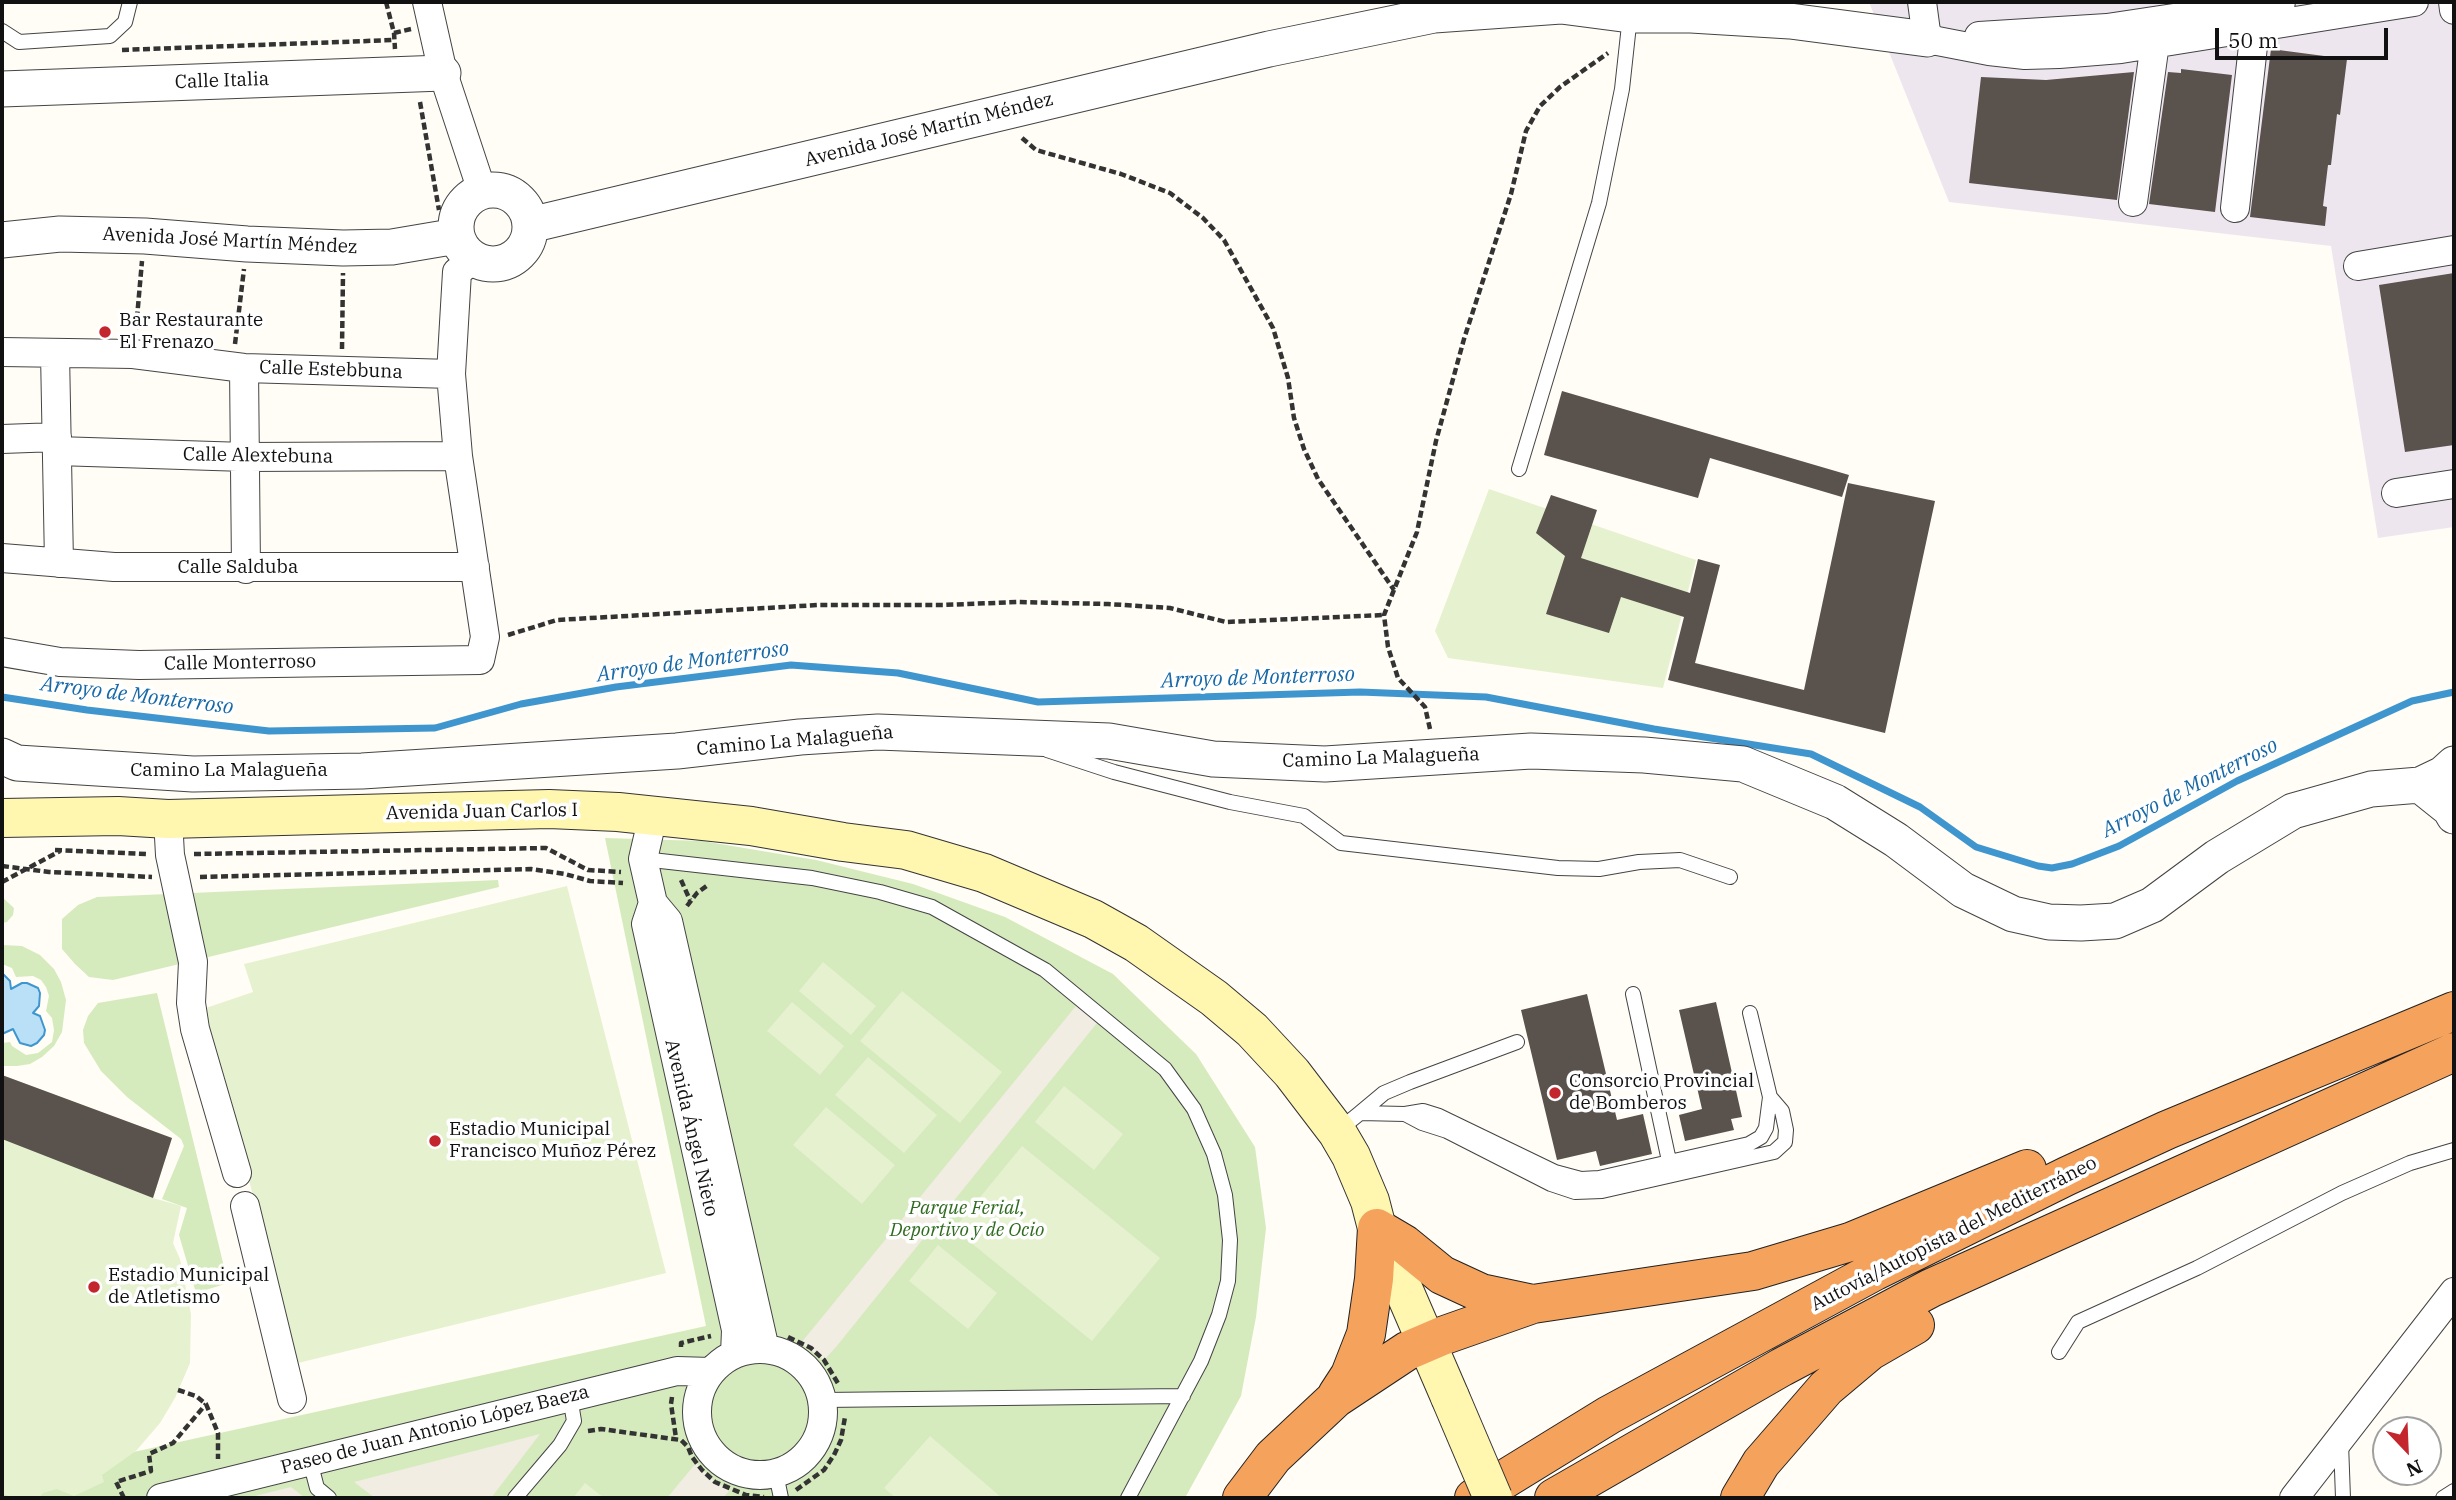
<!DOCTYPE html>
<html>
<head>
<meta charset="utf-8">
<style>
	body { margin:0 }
	#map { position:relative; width:2456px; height:1500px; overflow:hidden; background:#fffdf5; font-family:"IBM Plex Serif",serif }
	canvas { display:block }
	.frame { position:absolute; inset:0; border:4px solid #111; pointer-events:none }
	.north { position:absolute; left:2372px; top:1416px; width:70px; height:70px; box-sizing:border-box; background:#fff; border:2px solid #a0a0a0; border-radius:50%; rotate:157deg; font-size:19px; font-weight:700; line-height:28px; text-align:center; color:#111 }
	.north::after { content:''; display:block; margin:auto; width:24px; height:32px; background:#c4262e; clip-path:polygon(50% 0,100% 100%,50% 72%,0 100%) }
	.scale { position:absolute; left:2215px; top:28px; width:173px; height:32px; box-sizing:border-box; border:4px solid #111; border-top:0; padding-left:9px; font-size:21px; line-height:24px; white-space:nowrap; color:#111; -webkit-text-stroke:5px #fff; paint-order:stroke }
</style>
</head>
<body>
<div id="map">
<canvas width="2456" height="1500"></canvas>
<div class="frame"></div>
<div class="north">N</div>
<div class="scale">50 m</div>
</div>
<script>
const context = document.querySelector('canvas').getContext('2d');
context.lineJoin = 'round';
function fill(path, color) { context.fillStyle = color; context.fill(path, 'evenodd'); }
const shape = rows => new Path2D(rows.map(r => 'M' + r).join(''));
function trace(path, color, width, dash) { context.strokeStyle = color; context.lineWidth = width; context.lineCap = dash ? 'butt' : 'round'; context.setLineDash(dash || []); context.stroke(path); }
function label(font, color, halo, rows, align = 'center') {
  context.font = font + ' "IBM Plex Serif",serif'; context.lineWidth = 7; context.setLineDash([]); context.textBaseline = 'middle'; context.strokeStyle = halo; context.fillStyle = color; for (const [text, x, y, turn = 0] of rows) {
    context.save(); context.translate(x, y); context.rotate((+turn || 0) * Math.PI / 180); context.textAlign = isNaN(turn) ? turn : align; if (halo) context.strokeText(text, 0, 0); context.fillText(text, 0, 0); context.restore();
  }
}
const industrial = shape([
	[1869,2,2454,2,2454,527,2378,538,2331,246,1949,202]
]);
const green = shape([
	[605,838,702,841,816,860,913,884,1005,917,1113,974,1196,1054,1255,1147,1266,1228,1256,1317,1241,1396,1185,1498,2,1498,2,1481,706,1326],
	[498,880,499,887,113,980,89,977,75,964,62,949,62,919,78,905,97,897],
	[2,897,14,908,13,915,7,922,2,923],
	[2,945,22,946,40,955,54,969,61,982,66,1000,62,1032,54,1046,42,1057,30,1064,17,1066,2,1066,2,1043,10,1042,12,1046,26,1055,38,1053,52,1042,54,1030,52,1018,46,1011,49,996,46,987,41,980,33,976,16,977,12,968,2,964],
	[157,993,228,1283,196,1293,179,1235,187,1208,162,1199,184,1146,181,1139,127,1097,101,1071,84,1043,83,1030,88,1016,98,1003]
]);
const pitch = shape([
	[1489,489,1696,560,1663,688,1448,658,1435,631],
	[567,886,666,1273,298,1363,203,1009,253,992,244,964],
	[823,962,876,1006,851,1035,799,991],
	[902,991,1002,1072,960,1123,860,1041],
	[792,1002,844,1046,820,1075,767,1031],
	[868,1057,937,1115,904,1153,835,1095],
	[2,1075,172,1138,153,1198,181,1206,173,1243,180,1259,191,1314,190,1363,175,1398,160,1423,136,1451,102,1475,104,1482,74,1496,57,1489,43,1493,39,1498,13,1498,2,1493],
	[1064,1086,1123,1134,1094,1170,1035,1122],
	[826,1107,895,1165,862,1204,793,1145],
	[1022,1146,1160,1258,1092,1341,954,1229],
	[938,1245,997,1293,968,1329,909,1281],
	[930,1436,1002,1498,896,1498,884,1488],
	[585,1483,604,1498,573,1498]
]);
const plaza = shape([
	[1080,1001,1101,1018,836,1347,824,1360,801,1343],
	[540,1434,491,1498,375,1498,354,1482],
	[696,1463,715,1482,730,1490,723,1498,667,1498],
	[291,1487,305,1498,247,1498]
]);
const water = shape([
	[2,973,10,981,11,989,22,983,27,983,38,988,40,993,39,1006,33,1013,40,1016,45,1030,44,1035,37,1043,31,1046,20,1043,13,1029,2,1034,2,973]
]);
const stream = shape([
	[2,697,87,710,269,731,435,728,521,704,616,687,791,665,898,673,1038,702,1360,692,1486,697,1654,729,1811,754,1920,807,1976,847,2038,866,2052,868,2072,864,2119,846,2237,781,2412,701,2454,692]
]);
const building = shape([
	[2271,49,2347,59,2340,115,2337,114,2331,165,2328,165,2323,206,2327,207,2325,226,2250,217],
	[2181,69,2232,75,2215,212,2149,204,2168,72,2181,73],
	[2134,72,2117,200,1969,183,1981,77,2046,80],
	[2454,273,2454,445,2405,452,2379,285],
	[1562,391,1849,475,1842,497,1710,458,1698,498,1544,455],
	[1848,483,1935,501,1885,733,1668,680,1684,617,1621,597,1609,633,1546,614,1565,556,1536,533,1551,495,1597,510,1581,558,1690,593,1698,559,1720,565,1695,663,1804,690],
	[1587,994,1617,1120,1643,1114,1652,1154,1600,1166,1596,1151,1557,1160,1521,1010],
	[1716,1002,1742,1117,1731,1119,1734,1130,1685,1141,1679,1115,1702,1109,1679,1010],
	[2,1075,172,1138,153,1198,2,1139]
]);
const path = shape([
	[386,2,394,33,395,49],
	[394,33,411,29],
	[122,50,394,40],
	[420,102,439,210],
	[1022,138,1036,150,1121,174,1170,193,1203,218,1224,240,1273,328,1288,378,1294,418,1304,449,1318,479,1394,590],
	[136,329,142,261],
	[235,344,244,269],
	[342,349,343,273],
	[508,635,557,620,818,605,943,605,1018,602,1108,604,1170,608,1226,622,1384,615],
	[1430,729,1425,707,1398,678,1388,647,1384,615,1417,532,1436,441,1464,339,1511,194,1526,131,1540,106,1560,87,1608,53],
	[55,850,147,854],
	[194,854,546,848,588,870,621,872],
	[2,866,49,872,152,877],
	[200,877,531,869,565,874,590,881,623,883],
	[681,880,690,900],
	[2,882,60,851],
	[687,906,697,893,708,885],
	[788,1337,811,1348,824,1360,839,1385],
	[681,1347,681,1343,711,1336],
	[178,1390,196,1396,206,1404,218,1433,218,1459],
	[672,1397,671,1404,676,1438],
	[588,1431,601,1429,681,1440,688,1447,692,1457,702,1470,715,1482,746,1495,764,1497],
	[796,1490,824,1470,834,1455,841,1440,845,1417],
	[124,1498,116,1482,151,1471,149,1454,173,1443,206,1404]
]);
const service = shape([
	[2,31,19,42,110,36,125,22,130,2],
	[1519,469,1599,203,1622,89,1630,16],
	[1047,750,1114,772,1230,802,1304,816,1341,843,1558,868,1599,869,1639,862,1680,860,1730,877],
	[643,859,812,878,880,892,932,907,1045,970,1165,1069,1194,1109,1214,1154,1225,1195,1230,1240,1228,1281,1219,1315,1201,1361,1128,1498],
	[1633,994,1671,1170],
	[1360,1113,1384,1093,1410,1082,1517,1042],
	[1405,1114,1422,1123,1447,1131,1551,1184,1575,1192,1602,1191,1774,1152,1785,1142,1786,1130,1782,1111,1770,1097],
	[1339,1130,1360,1113,1405,1114,1423,1111,1439,1116,1555,1172,1581,1179,1599,1178,1749,1144,1761,1137,1766,1128,1770,1097,1750,1013],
	[2059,1352,2078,1322,2197,1268,2342,1193,2410,1163,2454,1150],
	[823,1400,1183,1396],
	[2341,1443,2343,1498],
	[310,1461,317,1488,329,1498],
	[776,1474,781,1498],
	[515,1498,560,1445,574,1421,570,1397],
	[2443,1498,2454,1491]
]);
const minor = shape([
	[427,2,443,73,482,191],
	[1922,2,1927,39],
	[2453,2,2454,10],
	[1979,36,2107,28,2281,2],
	[1927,39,1989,51,2025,55,2059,54,2121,49,2414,2],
	[2133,202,2155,43],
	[2235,208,2255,28],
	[2358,266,2454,250],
	[2,352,133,354,244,368,451,374],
	[55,353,59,563],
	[244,368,246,569],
	[2,439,57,437],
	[57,451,245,457,458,456],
	[2396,493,2454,484],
	[2,558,114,567,475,567],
	[2,652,60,662,139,665,480,660,485,637,458,456,451,374,457,272,474,259],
	[653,816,643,859,653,903,668,921,765,1349],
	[168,819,170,855,193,962,191,1003,195,1029,237,1173],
	[653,903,646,924,736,1330,735,1354],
	[245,1206,292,1399],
	'697 1412a63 63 0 1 1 126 0a63 63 0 1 1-126 0Z',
	[161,1498,677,1371,711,1372],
	[2294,1498,2454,1292]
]);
const tertiary = shape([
	[2,89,443,73],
	'456 227a37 37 0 1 1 74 0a37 37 0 1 1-74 0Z',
	[530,225,1269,49,1434,15,1561,6,1630,15,1691,15,1790,21,1927,39],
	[2,240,60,234,145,236,247,244,343,248,392,247,457,236],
	[2,756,17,763,193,774,362,771,677,751,800,737,878,732,1109,741,1213,759,1325,764,1531,751,1644,755,1743,764,1835,802,1896,840,1963,890,2013,914,2049,922,2081,923,2115,921,2152,905,2217,857,2293,811,2371,789,2420,785,2443,774,2454,764],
	[2420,785,2450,809,2454,816]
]);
const secondary = shape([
	[2,818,118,816,168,819,549,809,618,812,751,826,843,842,906,850,984,873,1093,919,1136,943,1214,998,1252,1030,1292,1073,1337,1132,1351,1156,1370,1201,1377,1228,1450,1397]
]);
const motorway = shape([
	[1337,1395,1350,1375,1366,1334,1374,1279,1377,1228,1404,1244,1442,1275,1481,1293,1533,1304],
	[1242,1498,1273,1457,1336,1398,1407,1351,1442,1336,1533,1304,1753,1271,1850,1242,2027,1169],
	[1474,1498,1609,1415,1875,1271,2067,1176,2167,1130,2454,1011],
	[1554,1498,1782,1367,1931,1288,2454,1052],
	[1740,1498,1761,1463,1826,1388,1870,1351,1915,1325]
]);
const secondaryBridge = shape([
	[1450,1397,1493,1498]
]);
const markers = [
	[105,332,7,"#c4262e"],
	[1555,1093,7,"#c4262e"],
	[435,1141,7,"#c4262e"],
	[94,1287,7,"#c4262e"]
];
const streetNames = [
	["Calle Italia",222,81,-2],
	["Avenida José Martín Méndez",929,130,-14],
	["Avenida José Martín Méndez",230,241,3],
	["Calle Estebbuna",331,370,2],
	["Calle Alextebuna",258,456,1],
	["Calle Salduba",238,568],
	["Calle Monterroso",240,663,-1],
	["Camino La Malagueña",795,741,-5],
	["Camino La Malagueña",1381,758,-2],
	["Camino La Malagueña",229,771],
	["Avenida Juan Carlos I",482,812,-1],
	["Avenida Ángel Nieto",691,1128,77],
	["Autovía/Autopista del Mediterráneo",1954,1234,-27],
	["Paseo de Juan Antonio López Baeza",435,1430,-14]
];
const poiNames = [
	["Bar Restaurante",119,321],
	["El Frenazo",119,343],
	["Consorcio Provincial",1569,1082],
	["de Bomberos",1569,1104],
	["Estadio Municipal",449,1130],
	["Francisco Muñoz Pérez",449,1152],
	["Estadio Municipal",108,1276],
	["de Atletismo",108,1298]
];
const parkNames = [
	["Parque Ferial,",967,1209],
	["Deportivo y de Ocio",967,1231]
];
const waterNames = [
	["Arroyo de Monterroso",693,662,-8],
	["Arroyo de Monterroso",1258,678,-2],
	["Arroyo de Monterroso",137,696,7],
	["Arroyo de Monterroso",2190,788,-27]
];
fill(industrial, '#eee6ef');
fill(green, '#d5ebbd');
fill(pitch, '#e6f2cf');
fill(plaza, '#f1ede2');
fill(water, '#b9e0f7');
trace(water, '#3f96cf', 2);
trace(stream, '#3f96cf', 7);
fill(building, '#5a524d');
trace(service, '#444', 16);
trace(minor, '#444', 30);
trace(tertiary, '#444', 37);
trace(secondary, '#333', 40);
trace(motorway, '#222', 40);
trace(path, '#333', 4.5, [7, 3.5]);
trace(service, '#fff', 14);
trace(minor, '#fff', 28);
trace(tertiary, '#fff', 35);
trace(secondary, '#fff6b0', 38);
trace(motorway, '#f5a25d', 38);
trace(secondaryBridge, '#333', 40, []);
trace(secondaryBridge, '#fff6b0', 38);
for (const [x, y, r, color] of markers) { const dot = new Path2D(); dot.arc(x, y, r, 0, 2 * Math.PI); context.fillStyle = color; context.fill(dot); trace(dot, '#fff', 2.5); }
label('19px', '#111', '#fff', streetNames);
label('19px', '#111', '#fff', poiNames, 'left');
label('italic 19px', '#2f6b1f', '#fff', parkNames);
label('italic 21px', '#1768a6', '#fff', waterNames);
</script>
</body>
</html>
